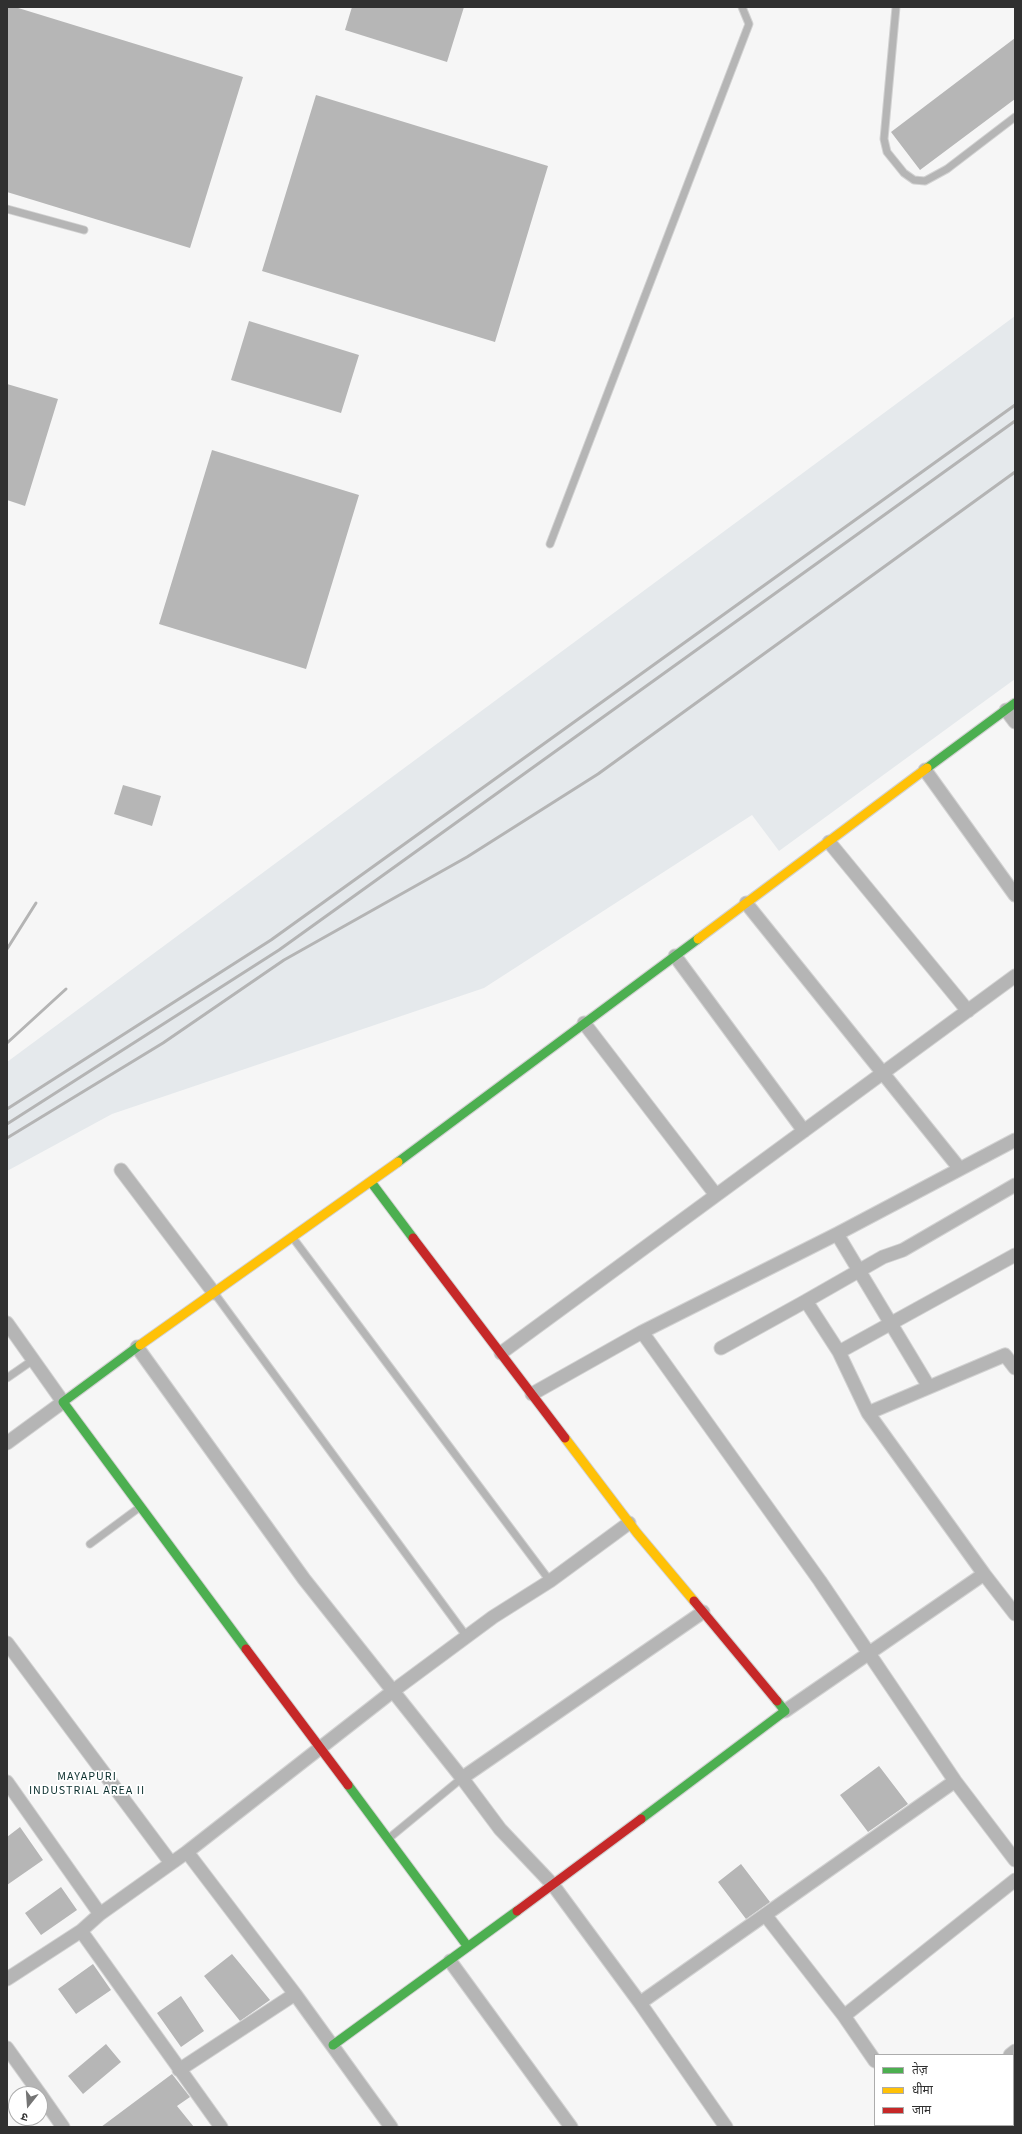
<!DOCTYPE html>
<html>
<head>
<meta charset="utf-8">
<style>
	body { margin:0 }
	#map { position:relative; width:1022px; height:2134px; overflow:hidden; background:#f6f6f6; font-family:"Source Sans 3","Noto Sans Devanagari",sans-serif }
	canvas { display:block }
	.frame { position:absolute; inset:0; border:8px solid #303030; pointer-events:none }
	.legend { position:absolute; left:874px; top:2054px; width:140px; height:72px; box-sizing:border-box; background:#fff; border:1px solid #acacac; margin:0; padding:5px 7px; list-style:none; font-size:12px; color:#303030 }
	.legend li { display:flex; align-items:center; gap:8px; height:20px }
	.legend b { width:20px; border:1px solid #acacac }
	.north { position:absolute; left:8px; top:2086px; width:40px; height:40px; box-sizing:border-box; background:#fff; border:1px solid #acacac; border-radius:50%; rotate:197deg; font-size:11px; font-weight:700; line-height:16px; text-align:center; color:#303030 }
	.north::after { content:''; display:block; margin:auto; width:14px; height:18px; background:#757575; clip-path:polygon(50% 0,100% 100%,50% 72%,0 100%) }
</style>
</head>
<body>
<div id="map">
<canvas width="1022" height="2134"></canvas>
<div class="frame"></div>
<ul class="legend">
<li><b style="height:5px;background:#4caf50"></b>तेज़</li>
<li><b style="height:5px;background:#ffc107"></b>धीमा</li>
<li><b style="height:5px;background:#c62828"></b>जाम</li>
</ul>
<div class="north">उ</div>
</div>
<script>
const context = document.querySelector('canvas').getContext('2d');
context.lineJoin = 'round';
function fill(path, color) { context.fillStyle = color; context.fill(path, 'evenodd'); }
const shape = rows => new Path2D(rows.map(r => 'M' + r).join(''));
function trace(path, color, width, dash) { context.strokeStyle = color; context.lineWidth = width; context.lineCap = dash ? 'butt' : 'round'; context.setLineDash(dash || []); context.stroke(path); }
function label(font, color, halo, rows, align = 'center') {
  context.font = font + ' "Source Sans 3",sans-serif'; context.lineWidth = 3.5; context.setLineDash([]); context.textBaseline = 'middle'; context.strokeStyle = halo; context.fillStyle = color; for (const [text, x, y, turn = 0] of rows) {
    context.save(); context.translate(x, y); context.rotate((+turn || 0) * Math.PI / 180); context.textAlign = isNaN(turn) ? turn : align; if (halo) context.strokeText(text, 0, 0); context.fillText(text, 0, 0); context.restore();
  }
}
const built = shape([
	[1015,316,1015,679,779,851,752,815,484,988,112,1114,7,1171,7,1062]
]);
const building = shape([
	[7,7,15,7,243,77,190,248,7,192],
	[352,7,464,7,447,62,345,30],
	[1015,38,1015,99,920,170,891,132],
	[316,95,548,166,495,342,262,271],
	[249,321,359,355,341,413,231,380],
	[7,384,58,399,25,506,7,500],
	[212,450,359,495,306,669,159,624],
	[123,785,161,796,152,826,114,814],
	[879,1766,908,1804,868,1832,840,1795],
	[20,1827,43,1860,7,1885,7,1837],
	[741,1864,770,1902,746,1919,718,1882],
	[61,1887,77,1910,41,1935,25,1913],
	[232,1954,270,2000,240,2021,204,1976],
	[93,1964,111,1990,76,2014,58,1989],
	[181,1996,204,2031,181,2047,157,2013],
	[106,2044,121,2062,83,2094,68,2076],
	[172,2074,190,2097,177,2106,194,2127,101,2127]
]);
const lane = shape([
	[896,7,884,139,887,152,904,173,914,180,925,181,947,169,1015,117],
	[7,209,84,230],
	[550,544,749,24,742,7],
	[293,1238,550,1581],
	[215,1294,467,1637],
	[7,1378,33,1360],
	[90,1544,140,1507],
	[388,1839,462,1778]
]);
const street = shape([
	[1006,710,1015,722],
	[925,770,1015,895],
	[829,842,968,1011],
	[746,903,960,1169],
	[675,956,804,1131],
	[584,1023,716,1195],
	[121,1170,214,1293],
	[837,1234,929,1387],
	[806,1301,883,1257,903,1250,1015,1185],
	[7,1323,63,1402,7,1443],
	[642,1332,820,1581,955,1781,1015,1860],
	[137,1347,304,1579,462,1778,500,1829,553,1885,640,2003,726,2127],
	[721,1348,806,1301,839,1352,868,1413],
	[839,1352,1015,1255],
	[501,1353,1015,976],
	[532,1394,642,1332,837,1234,1015,1140],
	[984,1574,868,1413,1005,1355,1015,1368],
	[7,1643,171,1863],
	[785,1711,984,1574,1015,1614],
	[462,1778,703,1612],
	[7,1782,100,1914],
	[766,1916,844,2016],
	[81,1931,221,2127],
	[450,1961,571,2127],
	[7,1979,81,1931,100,1914,187,1852],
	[640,2003,955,1781],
	[7,2048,40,2094],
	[1010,2055,1015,2051],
	[875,2061,844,2016,1015,1880],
	[179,2070,295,1994],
	[40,2094,63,2127],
	[918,2125,919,2127],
	[391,2127,295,1994,187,1852,393,1691,493,1617,550,1581,629,1523],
	[1005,2127,1008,2125]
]);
const fast = shape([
	[927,768,1015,703],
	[398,1162,698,939],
	[371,1182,413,1238],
	[140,1345,63,1402,246,1649],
	[348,1785,468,1947],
	[641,1819,785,1711,777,1701],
	[333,2045,517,1911]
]);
const slow = shape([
	[698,939,927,768],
	[140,1345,398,1162],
	[565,1438,637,1533,694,1601]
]);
const jam = shape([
	[413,1238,565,1438],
	[694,1601,777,1701],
	[246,1649,348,1785],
	[517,1911,641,1819]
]);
const rail = shape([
	[7,949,36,903],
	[7,1043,66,989],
	[7,1109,271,940,1015,405],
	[7,1124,279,950,1015,421],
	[7,1138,163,1043,284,960,467,857,598,774,1015,472]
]);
const neighbourhoodNames = [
	["MAYAPURI",87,1777],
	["INDUSTRIAL AREA II",87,1791]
];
fill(built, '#e5e9ec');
fill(building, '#b6b6b6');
trace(lane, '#d2d2d2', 9);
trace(street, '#d2d2d2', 15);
trace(fast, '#d2d2d2', 11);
trace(slow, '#d2d2d2', 11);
trace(jam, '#d2d2d2', 11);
trace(lane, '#b5b5b5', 7);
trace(street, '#b5b5b5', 13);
trace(fast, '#4caf50', 9);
trace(slow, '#ffc107', 9);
trace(jam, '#c62828', 9);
trace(rail, '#b4b4b4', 3);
context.letterSpacing = '1px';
label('12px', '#0d3130', '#fff', neighbourhoodNames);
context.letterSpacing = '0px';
</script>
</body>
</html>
